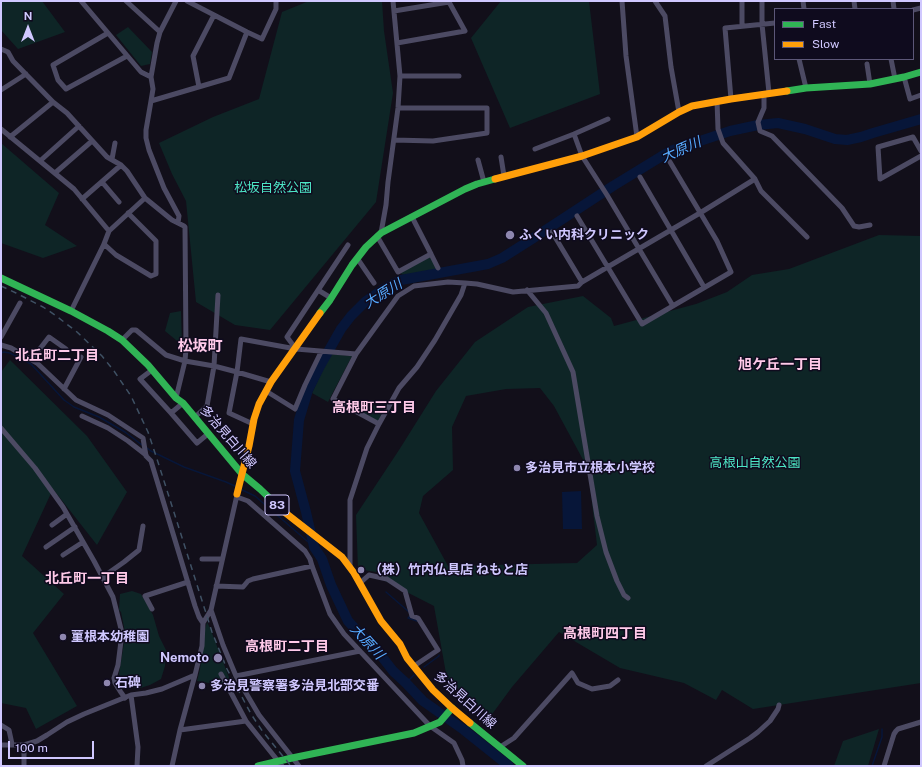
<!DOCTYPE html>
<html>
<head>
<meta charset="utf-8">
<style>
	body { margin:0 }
	#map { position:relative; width:922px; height:767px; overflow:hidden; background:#120f1a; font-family:"Public Sans",sans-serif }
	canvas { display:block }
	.frame { position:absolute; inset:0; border:2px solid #d0c8ff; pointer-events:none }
	.legend { position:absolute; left:774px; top:8px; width:140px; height:52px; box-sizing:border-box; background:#0f0b1e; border:1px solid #5c5778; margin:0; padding:5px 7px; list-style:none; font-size:12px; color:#d0c8ff }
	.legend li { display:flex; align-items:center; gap:8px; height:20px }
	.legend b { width:20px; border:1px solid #5c5778 }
	.north { position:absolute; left:8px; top:8px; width:40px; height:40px; -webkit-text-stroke:3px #0f0b1e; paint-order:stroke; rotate:0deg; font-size:11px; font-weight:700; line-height:16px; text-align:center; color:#d0c8ff }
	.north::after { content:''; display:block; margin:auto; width:14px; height:18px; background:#d0c8ff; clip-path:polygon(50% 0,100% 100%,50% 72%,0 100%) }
	.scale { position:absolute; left:8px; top:741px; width:86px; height:18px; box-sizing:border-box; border:2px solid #d0c8ff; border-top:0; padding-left:5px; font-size:12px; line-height:14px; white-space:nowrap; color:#d0c8ff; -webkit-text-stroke:3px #0f0b1e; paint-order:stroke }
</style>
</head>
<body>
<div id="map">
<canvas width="922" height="767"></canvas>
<div class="frame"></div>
<ul class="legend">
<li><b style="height:5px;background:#30b455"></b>Fast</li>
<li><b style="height:5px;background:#ff9f0a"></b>Slow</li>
</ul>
<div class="north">N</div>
<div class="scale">100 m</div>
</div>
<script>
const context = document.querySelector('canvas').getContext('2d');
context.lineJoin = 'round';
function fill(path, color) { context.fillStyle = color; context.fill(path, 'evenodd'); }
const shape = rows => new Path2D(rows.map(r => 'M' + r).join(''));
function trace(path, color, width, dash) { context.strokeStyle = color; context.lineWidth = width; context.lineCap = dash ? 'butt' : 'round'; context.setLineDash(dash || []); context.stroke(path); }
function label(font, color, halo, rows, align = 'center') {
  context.font = font + ' "Public Sans","Noto Sans JP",sans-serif'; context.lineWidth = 3; context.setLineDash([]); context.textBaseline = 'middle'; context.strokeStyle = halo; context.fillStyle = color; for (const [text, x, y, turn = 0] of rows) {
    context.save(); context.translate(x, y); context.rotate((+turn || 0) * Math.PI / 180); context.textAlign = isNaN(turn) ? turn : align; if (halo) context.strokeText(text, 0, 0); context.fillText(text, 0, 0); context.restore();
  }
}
const green = shape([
	[1,1,42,1,65,32,18,49,1,30],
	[309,1,382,1,384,31,393,93,376,202,270,330,235,325,196,302,186,201,172,174,159,143,213,117,259,99,282,12],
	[501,1,589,1,600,94,510,128,471,38],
	[128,27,152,52,150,64,141,66,116,35],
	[1,143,59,193,45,225,77,246,43,258,1,243],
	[879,235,921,236,921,683,753,709,722,690,716,700,684,683,620,668,559,632,512,687,490,717,447,679,434,606,383,580,382,573,358,569,356,515,399,450,436,391,475,342,528,307,583,296,611,318,614,326,696,304,727,292,752,275,789,269],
	[540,388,554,406,588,469,597,545,577,563,448,566,419,513,423,496,453,470,452,427,466,396,506,389],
	[428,257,431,258,437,269,404,275,401,274,402,271],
	[181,311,182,345,165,331,170,313],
	[330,354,352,356,328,402,312,393],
	[10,360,87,436,127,492,97,545,53,489,22,556,64,594,33,633,77,706,36,729,26,708,1,703,1,372],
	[367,403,384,409,378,421,359,411],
	[132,591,141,594,153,615,159,636,166,650,165,666,161,679,150,685,137,689,124,684,119,674,124,643,125,632,121,612,119,610,120,594],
	[207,622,210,628,232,685,226,686,197,681,200,669,205,629],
	[879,729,868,766,834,766,843,741]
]);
const water = shape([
	[581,491,582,529,563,529,562,492]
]);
const stream = shape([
	[1,353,4,352,10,353,31,364,64,400,74,407,99,417,125,432,142,445],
	[147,448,151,451,184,467,226,482,237,487],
	[240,489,255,496,314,547],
	[386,592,409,612],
	[410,616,408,618,417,621],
	[424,667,439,656,439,655],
	[406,683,414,675],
	[872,766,882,737,882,729]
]);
const river = shape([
	[509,766,464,730,423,701,406,683,393,671,376,649,361,635,348,621,331,585,322,559,314,547,306,512,295,471,299,420,308,390,320,366,341,329,351,316,366,301,382,290,401,280,488,264,502,258,532,239,613,186,662,156,673,150,730,131,758,125,778,123,805,129,835,139,847,140,861,137,873,133,921,119]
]);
const street = shape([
	[81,1,141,72,151,77],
	[126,1,160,32],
	[176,1,160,32,157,43,151,77,153,89,151,101,146,130,146,138,149,150,164,188,179,216,178,223],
	[187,1,247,32,262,39,276,9,276,1],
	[622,1,626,56,637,137],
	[655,1,665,16,671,67,679,112],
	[742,1,742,26],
	[762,1,762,24,769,93],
	[803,1,804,9],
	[854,1,855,9],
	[893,1,894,9],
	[913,10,921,8],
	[394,11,449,2,465,31,397,43],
	[108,33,53,65,58,80,66,89,127,56],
	[1,49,8,52,13,61,53,102,67,113,107,157,121,165,127,171,145,198,172,220,184,226,185,227,186,348,185,361,176,398],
	[799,59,806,88],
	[891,59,895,79],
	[867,64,870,84],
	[400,76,459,76],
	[904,77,910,99,921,95],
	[199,87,193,56,214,15],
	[1,90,26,74],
	[764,94,764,108,758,122,760,131,772,136,842,208,854,226,859,227,870,225],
	[731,99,725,28,775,23],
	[151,101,229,78,247,32],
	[1,129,74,189,109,231],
	[574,134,582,156,607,195,673,306],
	[10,137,53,102],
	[394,140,433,141,487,133,487,108,398,108],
	[535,149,574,134,608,119],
	[921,151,913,137,878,147,880,179,921,156],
	[501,157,504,176],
	[112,159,115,143],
	[478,160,484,182],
	[40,161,79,126],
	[55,173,92,141],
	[640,177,704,287],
	[755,179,761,191,807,237],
	[102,182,119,202],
	[82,199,121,165],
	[577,216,642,324,731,272,717,241,670,162],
	[552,232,582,282],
	[381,233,386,205,388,182,398,108,400,76,393,1],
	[377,236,398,272,431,254,412,217],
	[104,244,116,255,151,276,156,274,156,241,128,213],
	[431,254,438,268],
	[357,258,374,283],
	[318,290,331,298],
	[527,290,546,313,573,372,597,516,606,552,617,581,624,595,628,598],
	[71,311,104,244,109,231,145,198],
	[1,337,20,303],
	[122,340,132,330,136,330,166,355,185,361,214,366,237,372,271,382],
	[1,345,11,348,37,363,76,400,108,415,143,438,146,456,151,461,195,606,199,617,203,623],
	[296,349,287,337,348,245],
	[356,354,398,296,414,286,448,282,465,283],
	[32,359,49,337,66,349],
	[152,370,140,379,171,413,197,443,209,433],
	[64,389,81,357],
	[266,391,295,409,305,385,321,352],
	[171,413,183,403],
	[82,416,108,428,128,441,146,455],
	[195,417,207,406,214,366,218,295],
	[253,424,229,413,237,372,241,339,296,349,356,354,333,399,379,424],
	[1,428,35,468,63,507,94,561,113,597,122,633,118,665,114,678,115,683,120,691,125,698],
	[237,497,248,501,305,551,310,559,312,566,330,614,344,634,430,726,454,743,462,760,463,766],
	[52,525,67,514],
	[46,547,75,527],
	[63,555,83,542],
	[202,559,222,559],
	[350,566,350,500,367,448,379,424,399,388,417,367,435,340,461,295,465,283,477,284,513,292,578,286,582,282,700,213,755,179,723,143,718,129,717,101],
	[103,578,107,574,124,562,139,550,143,526],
	[360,583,369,575,387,579,405,591,412,616,418,618,438,650,414,666],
	[216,586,243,587,248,581,253,579,312,566],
	[152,609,145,596,188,582],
	[211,610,223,645,236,676,259,715,299,766],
	[221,674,246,721],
	[236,676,360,651],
	[131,695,138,747,137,766],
	[1,725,9,730,12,744],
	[180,730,246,721,282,766],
	[1,745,24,745,37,741,47,735,67,722,84,714,131,695,146,693,162,689,195,675],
	[24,745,24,766],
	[500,747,514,738,572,673,578,683,592,689,610,686,618,680],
	[172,766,180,730,195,675,202,646,203,623,211,610,237,495],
	[706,766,750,738,758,732,770,721,778,709,779,705],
	[884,766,894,734,896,731,898,729,921,722]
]);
const fast = shape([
	[787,91,806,88,870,84,904,77,921,72],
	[1,278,71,311,108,331,122,340,148,365,176,398,183,403,242,474,260,489,283,511],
	[320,313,330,300,352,265,366,247,381,233,465,189,477,184,495,179],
	[470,723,523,766],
	[258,766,292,758,414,733,440,722,452,708]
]);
const slow = shape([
	[495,179,582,156,637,137,679,112,692,106,731,99,787,91],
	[237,494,249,446,254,419,259,404,271,382,320,313],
	[283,511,342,557,354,573,381,621,400,644,407,658,433,690,452,708,470,723]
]);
const rail = shape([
	[1,286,16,293,43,307,55,315,77,332,102,356,114,371,131,396,148,432,157,459,212,632,227,669,251,714,263,732,291,766]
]);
const markers = [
	[510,235,5,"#8e87af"],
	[517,468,4,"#8e87af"],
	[361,570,4,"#8e87af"],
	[63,637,4,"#8e87af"],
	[218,658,5,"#8e87af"],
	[107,683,4,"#8e87af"],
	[202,686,4,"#8e87af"]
];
const shields = [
	[277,505,24]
];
const shieldNames = [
	["83",277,505]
];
const parkNames = [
	["松坂自然公園",273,188],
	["高根山自然公園",755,463]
];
const poiNames = [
	["ふくい内科クリニック",519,235],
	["多治見市立根本小学校",525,468],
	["（株）竹内仏具店 ねもと店",369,570],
	["菫根本幼稚園",71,637],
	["Nemoto",209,658,"right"],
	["石碑",115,683],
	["多治見警察署多治見北部交番",210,686]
];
const streetNames = [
	["多治見白川線",228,437,49],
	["多治見白川線",465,700,42]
];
const waterNames = [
	["大原川",681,150,-24],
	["大原川",383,294,-32],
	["大原川",367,642,47]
];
const neighbourhoodNames = [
	["北丘町二丁目",57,356],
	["旭ケ丘一丁目",780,365],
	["高根町三丁目",374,408],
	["北丘町一丁目",87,579],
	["高根町四丁目",605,634],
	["高根町二丁目",287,647]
];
const quarterNames = [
	["松坂町",200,346]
];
fill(green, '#0e2526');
fill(water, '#071639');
trace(stream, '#071639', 1.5);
trace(river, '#071639', 10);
trace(street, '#4c4a63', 5);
trace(fast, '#30b455', 7);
trace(slow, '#ff9f0a', 7);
trace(rail, '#3f5164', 1.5, [6, 5]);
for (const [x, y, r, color] of markers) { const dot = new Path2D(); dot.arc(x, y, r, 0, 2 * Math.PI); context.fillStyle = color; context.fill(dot); trace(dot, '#0f0b1e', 1.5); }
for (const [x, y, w] of shields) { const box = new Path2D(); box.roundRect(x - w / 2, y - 10, w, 20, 3); context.fillStyle = '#0f0b1e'; context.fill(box); trace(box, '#d0c8ff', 1); }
label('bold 12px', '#d0c8ff', null, shieldNames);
label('13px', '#4de5c5', '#0f0b1e', parkNames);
label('bold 13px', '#d0c8ff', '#0f0b1e', poiNames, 'left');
label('13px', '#d0c8ff', '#0f0b1e', streetNames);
label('italic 14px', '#56aaff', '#0f0b1e', waterNames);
label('bold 14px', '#ffcae9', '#0f0b1e', neighbourhoodNames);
label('bold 15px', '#ffcae9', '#0f0b1e', quarterNames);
</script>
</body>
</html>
